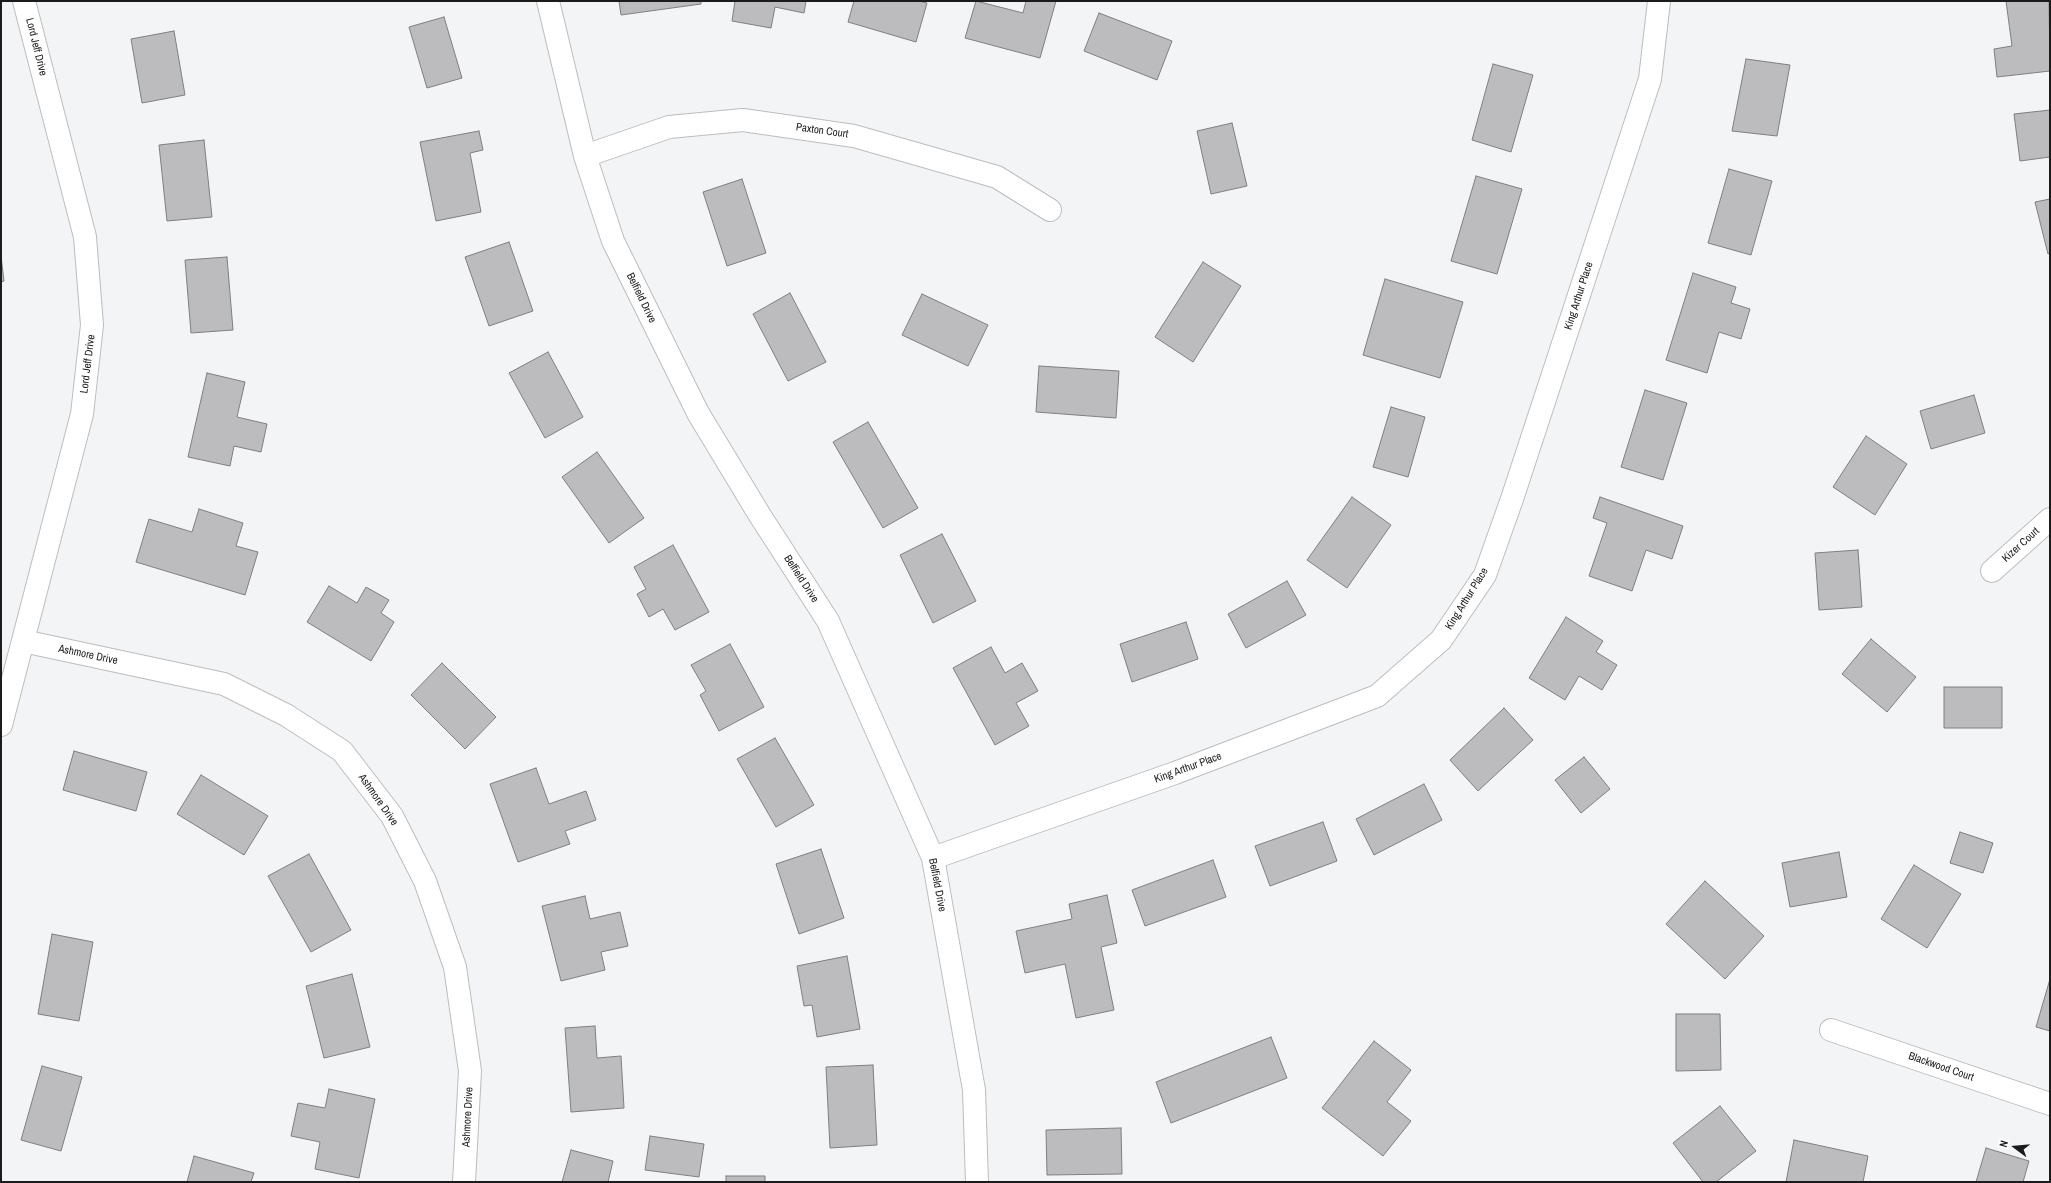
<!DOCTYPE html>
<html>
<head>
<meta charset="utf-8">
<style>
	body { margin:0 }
	#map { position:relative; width:2051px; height:1183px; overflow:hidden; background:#f3f4f6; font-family:"Archivo Narrow",sans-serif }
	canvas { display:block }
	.frame { position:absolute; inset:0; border:2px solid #1b1b1c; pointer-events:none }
	.north { position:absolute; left:1995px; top:1127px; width:40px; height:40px; -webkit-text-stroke:3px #fff; paint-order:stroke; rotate:286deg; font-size:11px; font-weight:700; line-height:16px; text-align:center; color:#1b1b1c }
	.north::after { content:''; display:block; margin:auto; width:14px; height:18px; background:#1b1b1c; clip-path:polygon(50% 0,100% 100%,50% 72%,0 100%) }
</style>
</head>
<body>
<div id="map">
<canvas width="2051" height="1183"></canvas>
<div class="frame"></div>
<div class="north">N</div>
</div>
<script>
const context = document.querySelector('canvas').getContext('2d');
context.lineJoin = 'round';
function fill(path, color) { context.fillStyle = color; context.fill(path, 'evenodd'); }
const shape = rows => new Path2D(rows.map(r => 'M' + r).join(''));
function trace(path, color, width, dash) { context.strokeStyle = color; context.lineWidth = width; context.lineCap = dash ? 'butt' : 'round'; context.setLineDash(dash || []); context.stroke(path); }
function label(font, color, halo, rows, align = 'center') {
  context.font = font + ' "Archivo Narrow",sans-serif'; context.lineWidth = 3; context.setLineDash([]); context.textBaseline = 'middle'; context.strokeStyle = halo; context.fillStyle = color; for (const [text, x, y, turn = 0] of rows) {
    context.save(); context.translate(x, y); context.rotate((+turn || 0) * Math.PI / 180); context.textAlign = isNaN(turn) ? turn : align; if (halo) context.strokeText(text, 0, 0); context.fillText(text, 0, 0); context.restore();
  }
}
const building = shape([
	[619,1,701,1,701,4,621,15,619,1],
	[735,1,806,1,804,13,775,7,771,28,732,21,735,1],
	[854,1,919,1,927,3,916,42,848,22,854,1],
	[976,1,1023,13,1026,1,1056,1,1040,58,965,38,976,1],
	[2006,1,2049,1,2050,71,1997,77,1994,49,2012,46,2006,1],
	[1099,13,1172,41,1157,80,1084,51,1099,13],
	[444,17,462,78,427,88,409,27,444,17],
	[174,31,185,95,142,103,131,39,174,31],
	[1746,59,1790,65,1777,136,1732,131,1746,59],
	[1493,64,1533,75,1511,152,1472,140,1493,64],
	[2050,110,2050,157,2020,161,2014,114,2050,110],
	[1232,123,1247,186,1211,194,1197,131,1232,123],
	[479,131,483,150,470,153,481,212,436,221,420,142,479,131],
	[204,140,212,217,167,221,159,145,204,140],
	[1729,169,1772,181,1751,255,1708,243,1729,169],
	[1476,176,1522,189,1497,274,1451,261,1476,176],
	[742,179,766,253,727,266,703,192,742,179],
	[2050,199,2050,253,2048,254,2035,202,2050,199],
	[509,242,533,311,489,326,465,257,509,242],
	[1,256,4,281,1,282,1,256],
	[227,257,233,330,191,333,185,260,227,257],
	[1203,262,1241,286,1193,362,1155,337,1203,262],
	[1693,273,1736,287,1731,303,1750,309,1741,339,1719,332,1707,373,1666,360,1693,273],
	[1385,279,1463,302,1440,378,1363,355,1385,279],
	[790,293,826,362,788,381,753,314,790,293],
	[922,294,988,325,968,366,902,335,922,294],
	[548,352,583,417,545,438,509,373,548,352],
	[1039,366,1119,371,1116,418,1036,412,1039,366],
	[207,373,245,382,237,417,267,424,261,452,234,446,230,466,188,457,207,373],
	[1645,390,1687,403,1663,480,1621,467,1645,390],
	[1974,395,1985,433,1931,449,1920,411,1974,395],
	[1391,407,1425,417,1408,477,1373,467,1391,407],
	[868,422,918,508,883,528,833,442,868,422],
	[1866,436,1907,464,1875,515,1833,487,1866,436],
	[597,452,644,518,609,543,562,477,597,452],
	[1352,497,1391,525,1347,588,1307,560,1352,497],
	[1600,497,1683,526,1672,559,1646,550,1632,591,1589,576,1607,523,1593,518,1600,497],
	[199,509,243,523,236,546,258,552,245,595,136,562,149,519,192,532,199,509],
	[942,534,976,601,933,623,900,555,942,534],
	[673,545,709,612,675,630,663,609,649,617,637,594,646,589,634,567,673,545],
	[1858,550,1862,607,1819,610,1815,553,1858,550],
	[1287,581,1306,615,1246,648,1228,614,1287,581],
	[329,586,357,603,366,587,389,600,381,613,394,622,371,661,307,622,329,586],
	[1566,617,1603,641,1596,652,1617,665,1602,690,1579,676,1565,700,1529,678,1566,617],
	[1186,622,1198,659,1132,682,1120,644,1186,622],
	[1871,639,1916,677,1887,712,1842,674,1871,639],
	[730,644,764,707,719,731,700,695,706,691,691,665,730,644],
	[991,647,1005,673,1022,663,1038,691,1016,703,1029,726,995,745,953,668,991,647],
	[442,663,496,717,465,749,411,695,442,663],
	[1944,687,2002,687,2002,728,1944,728,1944,687],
	[1504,708,1533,740,1478,791,1450,760,1504,708],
	[775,738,814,805,776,827,737,759,775,738],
	[74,751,147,772,136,811,63,790,74,751],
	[1584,757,1610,789,1581,813,1555,780,1584,757],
	[536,768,549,804,586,791,596,820,565,831,570,844,518,862,490,784,536,768],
	[201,775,268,816,244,855,177,814,201,775],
	[1424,784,1442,820,1374,855,1356,819,1424,784],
	[1323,822,1337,861,1270,886,1255,846,1323,822],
	[1960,832,1993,843,1983,873,1950,863,1960,832],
	[821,849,844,918,799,934,776,864,821,849],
	[1839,852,1847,897,1790,907,1782,863,1839,852],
	[309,854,351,930,311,952,268,876,309,854],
	[1213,860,1226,897,1145,926,1132,890,1213,860],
	[1914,865,1961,894,1927,948,1881,919,1914,865],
	[1705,881,1764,936,1725,979,1666,924,1705,881],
	[1107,895,1117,943,1101,947,1114,1010,1076,1018,1065,964,1025,973,1016,931,1072,919,1069,904,1107,895],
	[585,896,590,919,620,912,628,946,601,952,605,970,561,981,542,906,585,896],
	[52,934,93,942,79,1021,38,1014,52,934],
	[847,956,860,1029,817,1037,812,1005,804,1006,797,966,847,956],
	[352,974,370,1047,324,1058,306,986,352,974],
	[2050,979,2050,1031,2036,1027,2050,979],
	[1676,1014,1720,1014,1721,1070,1676,1071,1676,1014],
	[595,1026,597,1058,621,1056,624,1108,571,1112,565,1028,595,1026],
	[1271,1037,1287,1078,1171,1123,1156,1082,1271,1037],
	[1374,1041,1411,1070,1387,1102,1411,1121,1383,1156,1322,1108,1374,1041],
	[873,1065,877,1145,830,1148,826,1067,873,1065],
	[42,1066,82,1077,61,1151,21,1140,42,1066],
	[329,1089,375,1099,359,1178,315,1169,320,1142,291,1136,298,1103,325,1108,329,1089],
	[1720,1106,1756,1151,1716,1182,1703,1182,1673,1143,1720,1106],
	[1121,1128,1122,1174,1047,1175,1046,1130,1121,1128],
	[650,1136,704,1144,699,1177,645,1170,650,1136],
	[1794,1140,1868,1156,1863,1182,1786,1182,1794,1140],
	[1986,1148,2029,1161,2023,1182,1976,1182,1986,1148],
	[571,1150,613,1161,608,1182,562,1182,571,1150],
	[194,1156,254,1173,251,1182,187,1182,194,1156],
	[726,1176,765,1176,765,1182,726,1182,726,1176]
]);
const street = shape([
	[548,1,585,156,613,241,698,413,759,514,828,621,933,858,974,1090,977,1182],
	[585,156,669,127,743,120,854,136,997,177,1050,210],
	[1992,571,2050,519],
	[23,641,224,684,286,715,342,751,392,816,425,881,455,967,470,1071,464,1182],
	[1,725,82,414,92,325,85,237,24,1],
	[933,858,1175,773,1377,696,1441,640,1485,575,1512,499,1650,79,1659,1],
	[1831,1030,2050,1104]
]);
const streetNames = [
	["Lord Jeff Drive",36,47,76],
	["Paxton Court",822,131,8],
	["King Arthur Place",1579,296,-72],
	["Belfield Drive",641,298,64],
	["Lord Jeff Drive",88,364,-83],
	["Kizer Court",2021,545,-42],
	["Belfield Drive",801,579,57],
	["King Arthur Place",1467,599,-58],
	["Ashmore Drive",88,655,12],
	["King Arthur Place",1188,768,-20],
	["Ashmore Drive",378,800,55],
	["Belfield Drive",937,885,79],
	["Blackwood Court",1941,1067,19],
	["Ashmore Drive",468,1117,-87]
];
fill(building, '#bcbbbd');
trace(building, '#7f7e80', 1);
trace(street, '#bcbdbf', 24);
trace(street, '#fff', 22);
label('11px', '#1b1b1c', '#fff', streetNames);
</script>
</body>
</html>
